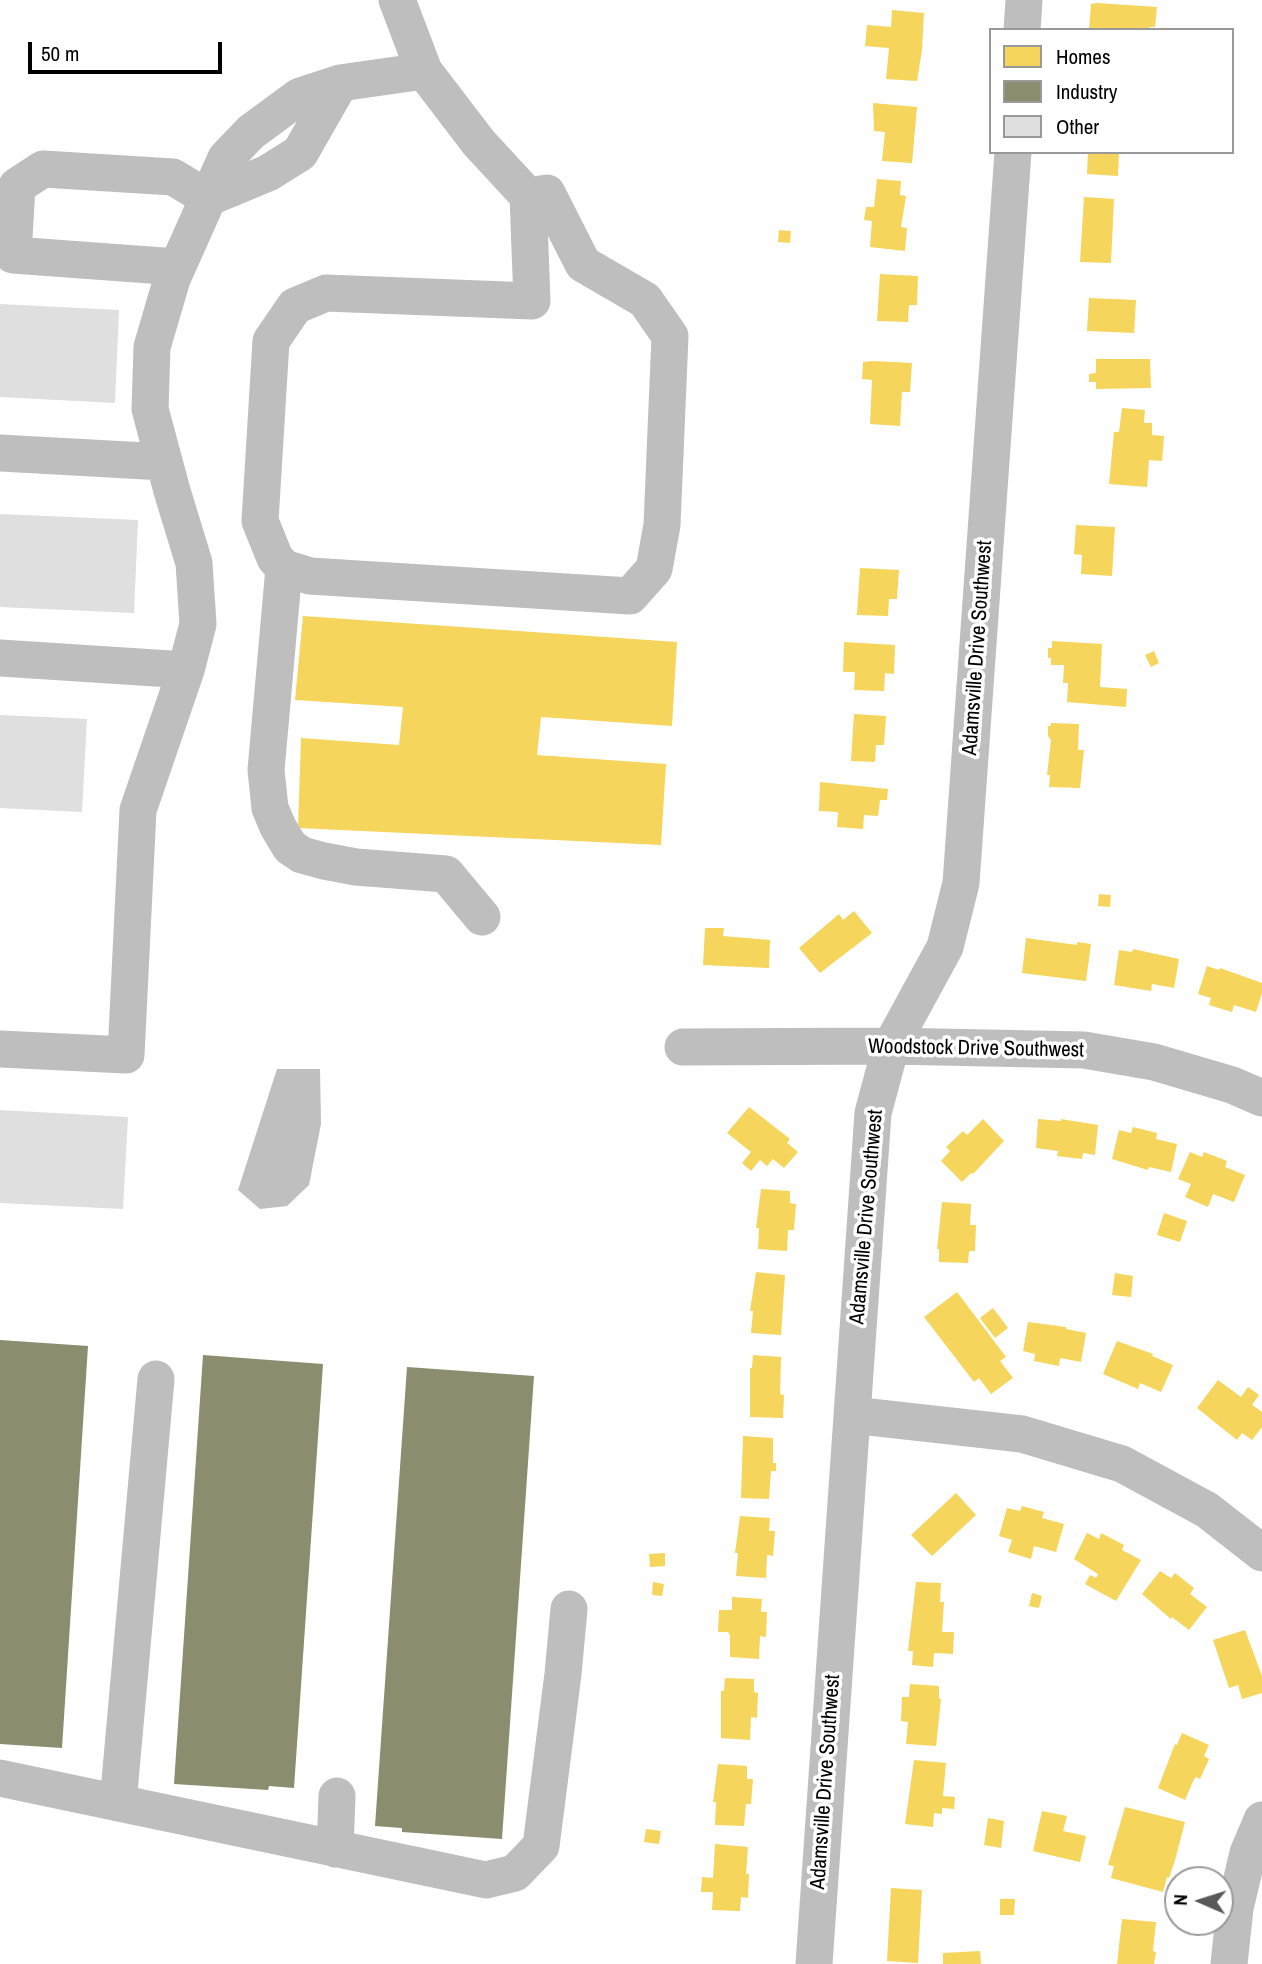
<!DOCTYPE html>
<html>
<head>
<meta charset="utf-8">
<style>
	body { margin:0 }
	#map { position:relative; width:1262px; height:1964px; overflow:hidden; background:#fff; font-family:"Archivo Narrow",sans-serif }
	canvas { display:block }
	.legend { position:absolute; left:989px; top:28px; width:245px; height:126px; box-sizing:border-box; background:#fff; border:2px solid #999; margin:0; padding:9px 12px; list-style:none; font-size:21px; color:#000 }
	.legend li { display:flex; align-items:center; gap:14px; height:35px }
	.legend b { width:35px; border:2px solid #999 }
	.north { position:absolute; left:1164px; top:1866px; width:70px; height:70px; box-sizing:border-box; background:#fff; border:2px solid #999; border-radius:50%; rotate:273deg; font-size:19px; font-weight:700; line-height:28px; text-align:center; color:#000 }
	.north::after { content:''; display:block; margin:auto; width:24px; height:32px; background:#595959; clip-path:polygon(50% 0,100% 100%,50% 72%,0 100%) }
	.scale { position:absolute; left:28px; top:42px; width:194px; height:32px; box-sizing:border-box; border:4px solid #000; border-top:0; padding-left:9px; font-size:21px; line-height:24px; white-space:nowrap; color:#000; -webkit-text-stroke:5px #fff; paint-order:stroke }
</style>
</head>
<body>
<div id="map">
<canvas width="1262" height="1964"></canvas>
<ul class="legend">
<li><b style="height:19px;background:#f6d55c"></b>Homes</li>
<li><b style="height:19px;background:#8c8c6e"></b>Industry</li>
<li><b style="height:19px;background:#dfdfdf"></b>Other</li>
</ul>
<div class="north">N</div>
<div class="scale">50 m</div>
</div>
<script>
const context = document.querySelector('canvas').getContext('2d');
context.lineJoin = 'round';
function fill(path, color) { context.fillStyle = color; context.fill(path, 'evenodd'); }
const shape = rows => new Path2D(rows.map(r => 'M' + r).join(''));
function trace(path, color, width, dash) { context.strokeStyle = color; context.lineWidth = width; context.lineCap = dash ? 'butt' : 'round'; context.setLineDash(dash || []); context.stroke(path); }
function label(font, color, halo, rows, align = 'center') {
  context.font = font + ' "Archivo Narrow",sans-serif'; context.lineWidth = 7; context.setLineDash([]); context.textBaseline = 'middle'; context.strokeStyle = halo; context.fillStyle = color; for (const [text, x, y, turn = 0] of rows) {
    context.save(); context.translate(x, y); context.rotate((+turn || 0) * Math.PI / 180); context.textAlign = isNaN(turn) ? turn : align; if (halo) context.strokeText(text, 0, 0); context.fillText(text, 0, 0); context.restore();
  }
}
const water = shape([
	[277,1069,320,1069,321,1124,309,1185,287,1206,260,1209,238,1190]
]);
const homes = shape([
	[1097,3,1157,7,1155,27,1149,27,1149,30,1089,30,1091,4],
	[892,10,924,13,922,50,917,81,886,79,889,48,865,46,867,25,891,27],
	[873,103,917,107,912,163,882,161,885,132,874,131],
	[1088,152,1119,152,1118,176,1087,174],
	[877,179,901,181,900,195,906,196,901,227,907,228,905,251,870,247,872,221,864,220,866,207,874,207],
	[1084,197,1114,199,1111,263,1080,262],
	[779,230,791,231,790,243,778,242],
	[880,274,918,276,917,305,909,305,908,322,877,321],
	[1089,298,1136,300,1134,333,1087,331],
	[1096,359,1150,359,1151,388,1096,389,1096,382,1089,382,1089,374,1096,373],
	[873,361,912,363,910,392,902,392,900,426,870,424,872,380,862,379,863,362],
	[1122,408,1145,410,1144,423,1152,423,1152,435,1164,436,1162,461,1149,460,1147,487,1109,484,1114,432,1119,432],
	[1076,525,1115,527,1112,576,1081,574,1082,555,1074,554],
	[860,568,899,570,897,599,889,599,888,616,857,615],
	[303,616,677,642,672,726,541,717,537,755,666,764,661,845,298,828,301,738,399,745,403,707,295,700],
	[1052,641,1102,644,1100,687,1127,689,1126,707,1067,702,1068,683,1063,683,1064,665,1051,665,1051,658,1048,658,1048,648,1052,648],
	[844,642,895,645,894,674,885,673,884,691,854,690,855,672,843,672],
	[1154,651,1159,663,1151,667,1145,655],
	[854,714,886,716,884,745,876,745,875,762,851,761],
	[1051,723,1079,724,1078,750,1084,750,1080,788,1049,787,1050,775,1047,775,1051,740,1048,736,1048,726,1051,726],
	[820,782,888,789,887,800,880,800,878,816,864,815,863,829,837,827,838,812,819,811],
	[1099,894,1111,895,1110,907,1098,906],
	[854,911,872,933,820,973,799,948,839,914,843,920],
	[705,928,724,928,723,936,770,940,769,968,703,965],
	[1026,938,1077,945,1077,942,1091,944,1086,981,1022,973],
	[1133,949,1179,959,1174,988,1152,984,1151,991,1114,985,1119,950,1132,952],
	[1207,966,1219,970,1220,968,1262,983,1262,993,1256,1012,1234,1005,1232,1012,1209,1005,1211,998,1198,994],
	[749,1107,790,1139,787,1143,798,1152,784,1168,773,1159,767,1166,760,1160,751,1171,742,1163,751,1152,727,1133],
	[983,1119,1004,1141,973,1174,971,1173,962,1182,941,1161,950,1151,946,1147,963,1131,967,1135],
	[1038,1119,1061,1121,1061,1119,1098,1125,1095,1155,1083,1153,1082,1159,1057,1156,1058,1151,1036,1148],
	[1133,1127,1157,1133,1156,1139,1177,1144,1171,1172,1149,1167,1148,1170,1112,1159,1119,1130,1131,1133],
	[1190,1152,1202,1157,1204,1152,1227,1161,1225,1167,1245,1175,1234,1202,1213,1194,1208,1207,1185,1197,1191,1184,1178,1179],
	[761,1189,790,1191,790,1203,796,1204,794,1230,788,1230,787,1251,758,1249,759,1228,756,1228],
	[942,1202,971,1204,970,1225,976,1225,975,1251,969,1251,968,1263,939,1262,939,1249,937,1249],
	[1164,1213,1187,1221,1180,1242,1157,1235],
	[756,1272,785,1275,781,1335,751,1333,753,1311,750,1311],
	[1115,1273,1133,1276,1131,1297,1112,1295],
	[957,1292,1006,1357,1000,1361,1013,1378,991,1394,979,1378,974,1382,924,1317],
	[993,1308,1008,1328,995,1338,980,1318],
	[1028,1322,1066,1327,1066,1329,1086,1333,1081,1362,1060,1358,1059,1366,1034,1361,1035,1354,1023,1351],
	[1117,1341,1153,1354,1152,1356,1173,1365,1161,1392,1140,1383,1138,1389,1103,1374],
	[753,1355,781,1357,780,1394,784,1395,783,1418,750,1417,750,1368,752,1368],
	[1218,1380,1241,1397,1248,1387,1259,1395,1252,1405,1262,1412,1262,1427,1252,1440,1242,1433,1237,1440,1197,1408],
	[743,1436,773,1438,773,1463,776,1463,776,1471,771,1471,769,1499,741,1498],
	[956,1493,976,1515,932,1556,911,1535],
	[1022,1506,1044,1512,1042,1518,1064,1524,1056,1552,1034,1546,1031,1559,1008,1552,1012,1540,999,1536,1007,1508,1020,1511],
	[740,1516,770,1518,769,1531,775,1531,773,1556,767,1555,766,1578,736,1576,738,1553,735,1553],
	[1087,1533,1099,1539,1101,1533,1124,1545,1122,1550,1141,1560,1116,1601,1085,1584,1090,1575,1096,1578,1098,1574,1074,1559],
	[665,1553,665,1566,650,1567,649,1554],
	[1160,1571,1171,1578,1175,1573,1194,1588,1190,1594,1207,1607,1189,1630,1172,1617,1171,1619,1142,1594],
	[653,1582,664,1584,662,1596,652,1595],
	[916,1582,941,1583,940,1602,944,1602,942,1632,954,1632,953,1654,934,1653,933,1667,912,1665,913,1651,908,1651],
	[1032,1593,1042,1596,1039,1608,1029,1606],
	[732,1597,762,1599,761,1612,767,1612,766,1637,760,1636,759,1659,730,1657,730,1635,728,1632,718,1632,719,1610,732,1610],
	[1245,1630,1262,1676,1262,1693,1242,1699,1238,1685,1229,1688,1213,1640],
	[725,1678,754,1679,754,1692,758,1693,757,1718,751,1717,750,1740,721,1738,721,1691,724,1691],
	[910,1684,939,1686,939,1699,941,1699,936,1746,906,1744,908,1722,901,1721,902,1697,909,1697],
	[1182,1733,1209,1745,1204,1756,1209,1759,1200,1779,1196,1777,1194,1779,1185,1800,1158,1788,1175,1744,1177,1745],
	[914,1760,946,1763,943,1796,955,1797,954,1809,942,1808,942,1814,934,1813,933,1827,905,1824],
	[718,1764,747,1766,747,1779,753,1779,751,1804,746,1804,744,1826,715,1825,716,1802,713,1802],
	[1125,1807,1185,1822,1175,1860,1169,1878,1167,1877,1163,1892,1111,1878,1114,1866,1108,1865],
	[1042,1811,1067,1816,1063,1831,1086,1836,1080,1862,1033,1851],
	[988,1818,1004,1821,1001,1848,984,1845],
	[646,1829,661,1831,659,1844,644,1842],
	[715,1844,748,1847,746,1874,749,1874,748,1898,741,1897,740,1911,712,1910,713,1892,701,1892,702,1877,713,1878],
	[891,1888,922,1890,918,1963,887,1961],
	[1000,1899,1015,1899,1014,1915,1000,1915],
	[1122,1919,1156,1922,1153,1951,1156,1952,1154,1964,1117,1964],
	[980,1951,981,1964,943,1964,943,1953]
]);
const industry = shape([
	[0,1340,88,1346,62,1748,0,1744],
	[203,1355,323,1364,294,1788,269,1786,268,1790,174,1784],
	[407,1367,534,1376,502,1839,402,1832,402,1828,375,1826]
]);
const building = shape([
	[0,304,119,310,115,403,0,397],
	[0,514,138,520,134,613,0,607],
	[0,715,87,719,82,812,0,808],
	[0,1110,128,1117,123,1209,0,1203]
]);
const minor = shape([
	[397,0,424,71,479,143,528,196,532,301,326,293,295,306,271,341,260,521,275,558,284,568,310,576,630,596,654,569,662,525,670,336,645,300,583,264,547,193,528,196],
	[1022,30,1024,0],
	[208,198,268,173,300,153,340,83],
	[177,267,13,255,17,186,43,169,173,177,208,198],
	[0,453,164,462],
	[284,568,266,770,270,808,278,827,290,847,302,855,324,861,356,867,446,874,482,917],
	[0,658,186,670],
	[683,1047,891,1046,1084,1050,1154,1062,1232,1085,1262,1098],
	[0,1049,126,1055,138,810,186,670,198,624,194,563,172,491,150,409,152,347,172,279,226,158,251,132,300,96,340,83,424,71],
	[852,1415,1022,1434,1122,1464,1207,1510,1262,1553],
	[0,1778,486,1880,515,1873,541,1846,563,1674,569,1609],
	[118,1803,156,1379],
	[335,1849,337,1796],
	[814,1964,873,1113,891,1046,945,947,961,883,1013,152],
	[1229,1964,1235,1908,1248,1853,1262,1820]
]);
const streetNames = [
	["Adamsville Drive Southwest",978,648,-86],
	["Woodstock Drive Southwest",976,1049,1],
	["Adamsville Drive Southwest",867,1217,-85],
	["Adamsville Drive Southwest",826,1782,-86]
];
fill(water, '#bfbfbf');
fill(homes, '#f6d55c');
fill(industry, '#8c8c6e');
fill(building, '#dfdfdf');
trace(minor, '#bebebe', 37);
label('21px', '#000', '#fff', streetNames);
</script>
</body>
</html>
